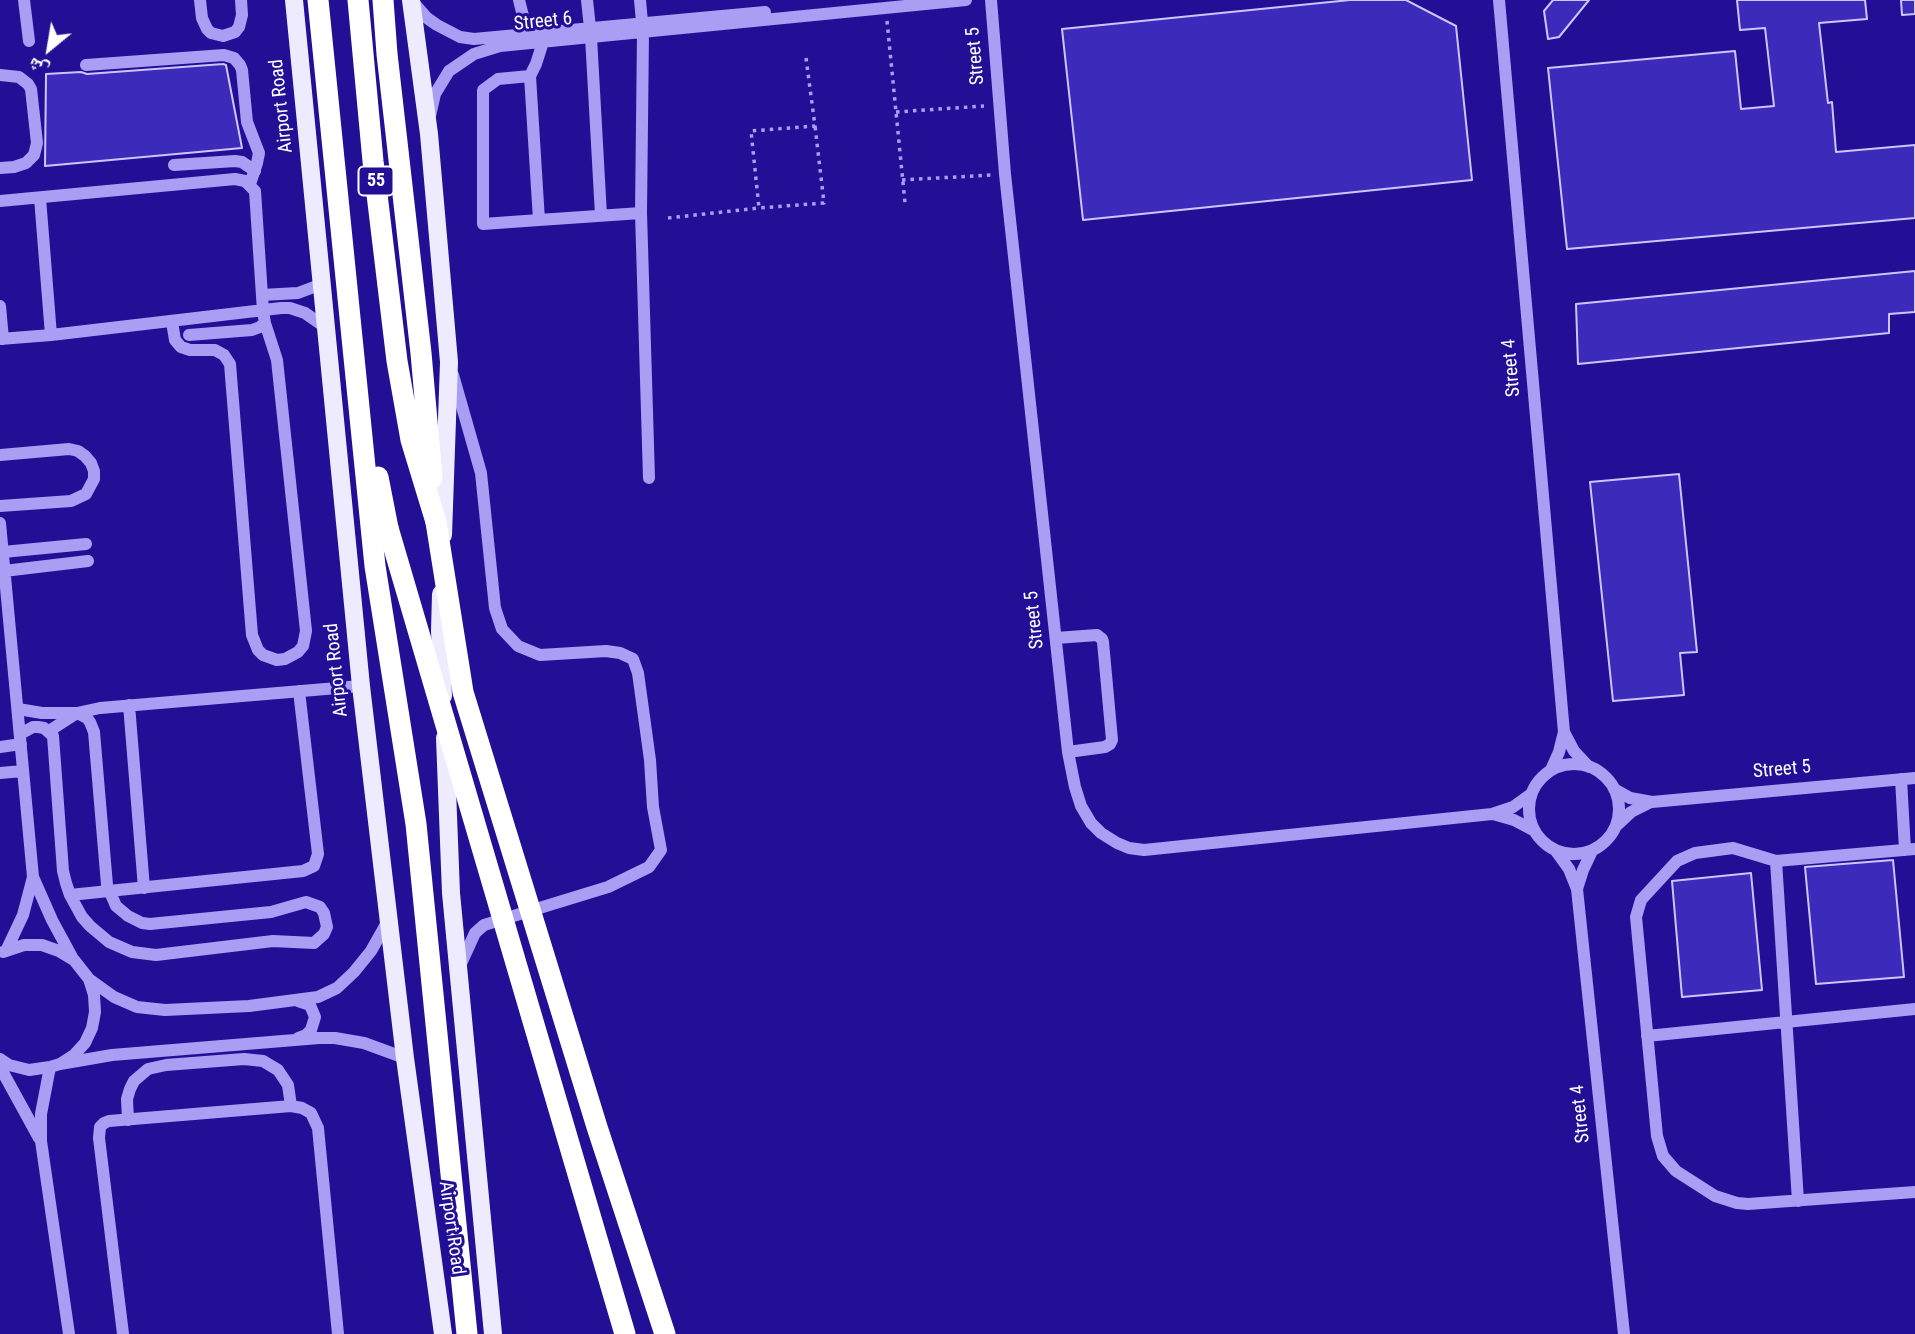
<!DOCTYPE html>
<html>
<head>
<meta charset="utf-8">
<style>
	body { margin:0 }
	#map { position:relative; width:1915px; height:1334px; overflow:hidden; background:#220f96; font-family:"Roboto Condensed","Noto Naskh Arabic",sans-serif }
	canvas { display:block }
	.north { position:absolute; left:14px; top:14px; width:70px; height:70px; -webkit-text-stroke:5px #220f96; paint-order:stroke; rotate:210deg; font-size:19px; font-weight:700; line-height:28px; text-align:center; color:#fff }
	.north::after { content:''; display:block; margin:auto; width:24px; height:32px; background:#fff; clip-path:polygon(50% 0,100% 100%,50% 72%,0 100%) }
</style>
</head>
<body>
<div id="map">
<canvas width="1915" height="1334"></canvas>
<div class="north">ش</div>
</div>
<script>
const context = document.querySelector('canvas').getContext('2d');
context.lineJoin = 'round';
function fill(path, color) { context.fillStyle = color; context.fill(path, 'evenodd'); }
const shape = rows => new Path2D(rows.map(r => 'M' + r).join(''));
function trace(path, color, width, dash) { context.strokeStyle = color; context.lineWidth = width; context.lineCap = dash ? 'butt' : 'round'; context.setLineDash(dash || []); context.stroke(path); }
function label(font, color, halo, rows, align = 'center') {
  context.font = font + ' "Roboto Condensed",sans-serif'; context.lineWidth = 6; context.setLineDash([]); context.textBaseline = 'middle'; context.strokeStyle = halo; context.fillStyle = color; for (const [text, x, y, turn = 0] of rows) {
    context.save(); context.translate(x, y); context.rotate((+turn || 0) * Math.PI / 180); context.textAlign = isNaN(turn) ? turn : align; if (halo) context.strokeText(text, 0, 0); context.fillText(text, 0, 0); context.restore();
  }
}
const building = shape([
	[1350,0,1406,0,1456,26,1472,180,1083,220,1062,29,1350,0],
	[1553,0,1589,0,1559,37,1548,39,1544,11,1553,0],
	[1737,0,1865,0,1867,19,1819,23,1828,103,1832,102,1836,152,1915,145,1915,218,1567,249,1548,68,1735,51,1741,109,1774,106,1765,28,1740,30,1737,0],
	[1901,0,1915,0,1915,14,1902,15,1901,0],
	[223,64,226,65,242,148,45,166,46,74,81,72,87,74,223,64],
	[1915,271,1915,312,1889,314,1889,333,1578,364,1576,304,1915,271],
	[1679,474,1697,652,1680,653,1684,695,1613,701,1590,482,1679,474],
	[1893,860,1904,977,1816,984,1805,867,1893,860],
	[1751,873,1762,990,1682,997,1672,881,1751,873]
]);
const path = shape([
	[887,21,905,203],
	[806,58,815,126,751,131,759,208,824,203,815,126],
	[896,112,984,106],
	[902,180,991,175],
	[668,218,759,208]
]);
const minor = shape([
	[24,0,29,41],
	[200,0,202,18,207,29,211,33,223,36,235,32,239,27,242,15,241,0],
	[519,0,529,40],
	[587,0,591,37,601,215],
	[640,0,643,33,641,213,649,478],
	[991,0,1005,174,1068,752,1075,787,1081,806,1091,823,1101,833,1117,843,1129,848,1144,850,1492,814,1513,807,1531,794],
	[1499,0,1564,732,1559,752,1551,770],
	[413,2,427,18,437,25,460,37,474,39,765,12],
	[543,42,536,64,530,76,539,220,641,213],
	[86,65,224,55,234,58,240,65,242,70,247,122,259,153,257,163,250,184],
	[0,75,19,77,28,84,31,89,37,143,34,155,26,163,14,167,0,168],
	[530,76,498,79,483,90,483,224,539,220],
	[430,116,435,94,449,71,474,54,500,46,966,0],
	[174,165,235,161,242,162,255,171],
	[40,198,51,335],
	[0,201,235,179,245,181,255,191,263,311,265,323,277,360,306,631,303,646,298,652,285,659,277,660,263,655,258,650,252,635,230,364,224,355,215,350,190,350,181,347,175,340,172,322],
	[262,295,298,293,322,284],
	[0,306,3,339],
	[189,335,252,330,260,327,265,323],
	[0,339,51,335,281,308,290,308,305,313,325,327],
	[453,375,481,473,495,608,502,629,518,646,540,655,606,651,620,653,633,659,638,673,650,760,653,807,661,850,649,867,608,887,484,925,475,933,459,968],
	[0,455,69,449,78,451,85,456,91,463,94,471,94,479,86,494,71,501,0,506],
	[0,523,33,877,23,915,6,951],
	[3,552,86,544],
	[4,571,88,561],
	[1056,638,1097,635,1102,639,1103,642,1112,740,1110,744,1105,747,1068,752],
	[129,705,144,888],
	[18,709,42,713,77,713,87,718,90,722,94,732,107,885,116,906,128,916,142,923,150,924,271,912,306,902,320,907,324,913,327,927,324,934,314,943,273,941,156,955,132,952,109,942,90,926,82,917,70,895,66,883,63,871,53,736,44,728,38,727,33,727,20,734],
	[49,731,77,713,100,708,361,686],
	[1564,732,1574,751,1589,767],
	[0,747,21,744],
	'1529 809a45 45 0 1 1 90 0a45 45 0 1 1-90 0Z',
	[0,773,23,771],
	[1901,779,1905,850],
	[1614,789,1630,798,1652,802,1915,778],
	[1493,814,1514,820,1533,830],
	[1616,826,1631,812,1651,802],
	[1915,849,1776,861,1733,848,1695,853,1677,861,1641,900,1636,917,1657,1136,1663,1156,1676,1171,1715,1196,1737,1203,1748,1204,1915,1192],
	[1556,851,1569,869,1577,889,1624,1334],
	[1776,861,1798,1201],
	[33,877,52,920,72,957],
	[1577,889,1583,870,1592,851],
	[70,895,303,871,314,866,318,854,299,691],
	[89,979,114,997,137,1007,165,1010,249,1006,318,997,337,988,354,972,371,951,389,919],
	[1647,1036,1915,1009],
	[298,1038,306,1035,311,1030,315,1017,310,1005,298,1001],
	[0,1059,9,1065,29,1070,50,1067,60,1064,74,1055,85,1043,92,1028,95,1012,94,995,89,979,74,960,59,951,42,945,24,945,3,952],
	[60,1064,112,1055,319,1038,335,1038,364,1043,405,1058],
	[0,1067,39,1138],
	[50,1067,41,1114,41,1141,69,1334],
	[128,1120,127,1099,130,1089,134,1081,148,1069,166,1065,244,1059,263,1061,278,1070,288,1085,291,1106],
	[123,1334,99,1138,100,1127,104,1123,109,1121,291,1106,302,1108,311,1113,318,1128,338,1334]
]);
const major = shape([
	[294,0,361,686,405,1058,443,1334],
	[411,0,429,134,449,362,443,535],
	[441,594,440,631,443,696],
	[445,738,451,893,493,1334]
]);
const highway = shape([
	[318,0,375,566,416,824,467,1334],
	[358,0,373,161,397,361,411,440,436,522],
	[383,0,387,54,421,353,432,478],
	[378,477,388,528]
]);
const highwayBridge = shape([
	[436,522,463,692,597,1127,665,1334],
	[388,528,625,1334]
]);
const shields = [
	[376,181,35]
];
const shieldNames = [
	["55",376,181]
];
const streetNames = [
	["Street 6",543,22,-6],
	["Street 5",976,56,-95],
	["Airport Road",282,106,-96],
	["Street 4",1512,368,-95],
	["Street 5",1035,620,-96],
	["Airport Road",337,670,-96],
	["Street 5",1782,770,-5],
	["Street 4",1581,1114,-96],
	["Airport Road",451,1228,82]
];
fill(building, '#3c2bba');
trace(building, '#cdc6fe', 2);
trace(path, '#a99ef4', 3.5, [3.5, 5]);
trace(minor, '#a99ef4', 12);
trace(major, '#efebff', 18);
trace(highway, '#fff', 21);
trace(highwayBridge, '#fff', 21);
for (const [x, y, w] of shields) { const box = new Path2D(); box.roundRect(x - w / 2, y - 14.5, w, 29, 5); context.fillStyle = '#220f96'; context.fill(box); trace(box, '#fff', 2); }
label('bold 18px', '#fff', null, shieldNames);
label('19px', '#fff', '#220f96', streetNames);
</script>
</body>
</html>
